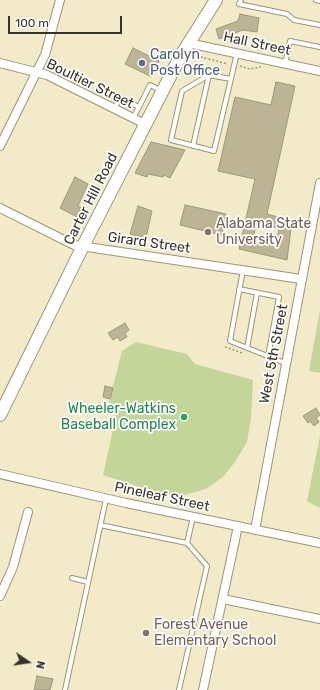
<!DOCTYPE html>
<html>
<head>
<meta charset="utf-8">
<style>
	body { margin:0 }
	#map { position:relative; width:320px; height:690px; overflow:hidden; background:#f3eaca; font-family:Rubik,sans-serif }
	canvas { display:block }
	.north { position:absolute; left:8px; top:642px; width:40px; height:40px; -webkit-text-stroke:3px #fff; paint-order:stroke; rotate:103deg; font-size:11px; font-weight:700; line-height:16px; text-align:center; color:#363327 }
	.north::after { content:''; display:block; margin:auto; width:14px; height:18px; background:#363327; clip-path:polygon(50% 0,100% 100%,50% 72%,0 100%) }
	.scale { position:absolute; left:8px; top:16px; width:114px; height:18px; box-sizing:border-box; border:2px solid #363327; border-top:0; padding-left:5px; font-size:12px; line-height:14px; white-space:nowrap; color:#363327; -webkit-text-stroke:3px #fff; paint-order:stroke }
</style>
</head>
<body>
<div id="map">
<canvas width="320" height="690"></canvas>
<div class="north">N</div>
<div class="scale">100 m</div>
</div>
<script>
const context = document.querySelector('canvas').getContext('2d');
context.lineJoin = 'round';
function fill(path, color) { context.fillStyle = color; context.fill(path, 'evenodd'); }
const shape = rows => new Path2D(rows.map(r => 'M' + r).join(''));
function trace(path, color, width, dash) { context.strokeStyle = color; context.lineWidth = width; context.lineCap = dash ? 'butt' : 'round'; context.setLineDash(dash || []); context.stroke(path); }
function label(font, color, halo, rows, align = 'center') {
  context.font = font + ' Rubik,sans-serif'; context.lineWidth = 3.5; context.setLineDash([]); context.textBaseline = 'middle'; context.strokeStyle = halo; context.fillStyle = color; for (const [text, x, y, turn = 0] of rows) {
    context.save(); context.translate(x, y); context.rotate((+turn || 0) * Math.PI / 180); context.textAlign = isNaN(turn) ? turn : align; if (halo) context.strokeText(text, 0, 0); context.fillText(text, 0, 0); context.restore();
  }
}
const green = shape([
	[320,310,320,373,309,371],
	[136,342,187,354,195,364,253,380,251,419,247,442,235,462,223,477,206,489,184,495,162,494,103,475,116,416,109,402,122,351],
	[320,436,320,508,307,501]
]);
const building = shape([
	[240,14,259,18,257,32,243,30,219,39,216,29,238,21,240,14],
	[133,48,159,61,152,77,125,64,133,48],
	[276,82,295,86,267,214,292,221,287,260,239,249,255,179,218,171,235,97,271,105,276,82],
	[256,224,279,228,276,245,253,241,256,224],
	[151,142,185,150,170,178,164,175,163,177,148,174,147,177,135,173,151,142],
	[75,177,88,184,78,206,82,208,77,217,60,208,75,177],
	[185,205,226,214,222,235,180,225,185,205],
	[138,206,152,211,146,238,130,234,138,206],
	[125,323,129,330,125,333,127,337,120,341,118,337,113,340,108,333,125,323],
	[105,386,113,388,110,399,103,397,105,386],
	[316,408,320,415,316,418,319,422,314,426,310,421,308,423,303,416,316,408],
	[37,676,53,679,50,690,34,690,37,676]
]);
const path = shape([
	[193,55,228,64],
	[240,66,250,69,261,67],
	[225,347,242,353],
	[268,378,273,364]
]);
const service = shape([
	[241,0,239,4,287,14,294,20,320,25],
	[316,0,320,1],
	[285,64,290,41,320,47],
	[231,79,209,75,182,91,171,140,214,151,237,53],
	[114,109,120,98,139,107,150,85,162,91],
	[133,118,139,107],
	[193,146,209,75],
	[243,270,230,341,285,363],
	[239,289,279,297,268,356],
	[247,348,257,293],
	[100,525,187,543,207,566,179,690],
	[187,543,193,517],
	[72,578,88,582],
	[65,690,106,499]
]);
const minor = shape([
	[188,43,320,71],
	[0,63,47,75,145,124],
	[0,146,45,55,60,0],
	[0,208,74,245,301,279],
	[0,474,126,503,320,543],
	[255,530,320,183],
	[0,596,13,567,28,512],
	[223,599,320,619],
	[203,690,238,526]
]);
const secondary = shape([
	[0,415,83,246,180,57,216,0]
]);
const markers = [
	[142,63,4,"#5c6f8a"],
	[208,232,4,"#8d6e63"],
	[184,417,4,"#2e9e5b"],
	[146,633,4,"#8d6e63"]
];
const streetNames = [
	["Hall Street",257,44,12],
	["Boultier Street",90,84,26],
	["Carter Hill Road",91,199,-63],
	["Girard Street",149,243,8],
	["West 5th Street",274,354,-79],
	["Pineleaf Street",162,497,12]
];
const serviceNames = [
	["Carolyn",150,55],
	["Post Office",150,71]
];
const educationNames = [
	["Alabama State",216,224],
	["University",216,240],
	["Forest Avenue",154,625],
	["Elementary School",154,641]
];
const leisureNames = [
	["Wheeler-Watkins",176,409],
	["Baseball Complex",176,425]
];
fill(green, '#c4d59a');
fill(building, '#bcb495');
trace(building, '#9f977a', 1);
trace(service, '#9d9577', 6);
trace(minor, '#9d9577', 10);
trace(secondary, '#9d9577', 14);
trace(path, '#9e9881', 1.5, [2, 2]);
trace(service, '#fff', 4);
trace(minor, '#fff', 8);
trace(secondary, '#fff', 12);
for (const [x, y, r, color] of markers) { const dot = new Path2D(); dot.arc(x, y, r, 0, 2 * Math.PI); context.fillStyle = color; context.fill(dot); trace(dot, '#fff', 1.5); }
label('14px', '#363327', '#fff', streetNames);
label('14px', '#4e5e75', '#fff', serviceNames, 'left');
label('14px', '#785e54', '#fff', educationNames, 'left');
label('14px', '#27864d', '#fff', leisureNames, 'right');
</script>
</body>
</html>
